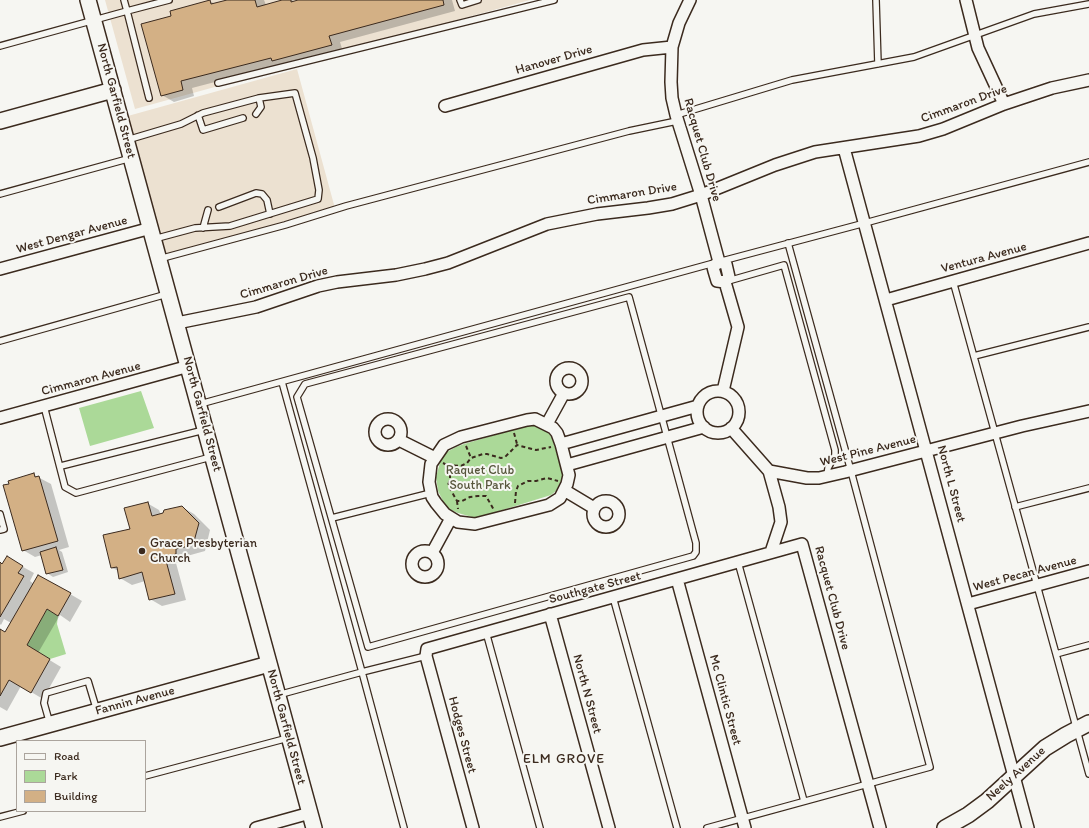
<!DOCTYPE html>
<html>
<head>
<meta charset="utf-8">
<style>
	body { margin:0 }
	#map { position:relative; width:1089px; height:828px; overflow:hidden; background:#f6f6f2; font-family:Itim,sans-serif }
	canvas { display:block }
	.legend { position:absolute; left:16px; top:740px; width:130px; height:72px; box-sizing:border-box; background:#f6f6f2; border:1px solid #aba49d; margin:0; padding:5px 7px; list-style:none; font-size:12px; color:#3b2a1e }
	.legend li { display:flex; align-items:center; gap:8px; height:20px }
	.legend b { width:20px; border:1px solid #aba49d }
</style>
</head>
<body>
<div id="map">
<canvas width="1089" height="828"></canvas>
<ul class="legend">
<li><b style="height:5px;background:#f6f6f2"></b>Road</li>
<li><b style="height:11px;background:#abd998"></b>Park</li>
<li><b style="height:11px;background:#d3b085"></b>Building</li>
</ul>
</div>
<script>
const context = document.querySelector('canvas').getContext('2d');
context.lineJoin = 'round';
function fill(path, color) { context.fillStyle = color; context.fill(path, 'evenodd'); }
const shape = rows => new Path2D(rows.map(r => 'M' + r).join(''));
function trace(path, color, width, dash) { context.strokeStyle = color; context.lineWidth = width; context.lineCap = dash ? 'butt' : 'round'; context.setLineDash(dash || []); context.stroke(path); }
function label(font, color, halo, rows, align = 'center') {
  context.font = font + ' Itim,sans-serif'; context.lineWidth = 4; context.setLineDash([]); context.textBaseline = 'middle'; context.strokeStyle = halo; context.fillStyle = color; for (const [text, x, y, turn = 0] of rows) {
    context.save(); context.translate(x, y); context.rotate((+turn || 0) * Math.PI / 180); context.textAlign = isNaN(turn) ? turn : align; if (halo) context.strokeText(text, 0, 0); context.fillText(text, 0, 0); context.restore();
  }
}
const built = shape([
	[105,0,530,0,135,109],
	[297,69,336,212,156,261,117,119]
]);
const green = shape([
	[141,391,154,428,90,446,79,408],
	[529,425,536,426,542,428,548,432,552,438,562,471,562,479,556,491,551,495,480,517,472,517,458,513,451,510,445,505,438,491,436,477,441,459,447,452,456,447,464,444],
	[47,609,58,616,57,624,66,654,50,659,27,645]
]);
const shadow = shape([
	[230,0,264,0,266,5,286,0,292,0,295,2,302,0,452,0,455,11,340,42,343,52,285,68,280,65,192,88,194,96,174,102,162,95,172,17,210,1,215,4],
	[34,475,51,484,69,547,59,550,62,552,68,572,53,577,47,573,42,555,35,557,23,550],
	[147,503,159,510,161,515,182,507,194,514,210,530,205,551,187,556,188,560,176,563,186,600,162,606,150,599,145,581,132,585,120,578,119,571,112,568,131,530],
	[7,558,34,573,30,581,34,584,39,576,82,601,70,622,60,615,38,653,61,667,43,699,21,686,7,711,0,707,0,630,5,634,11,623,4,619,1,625,0,624,0,564,3,565]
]);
const building = shape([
	[210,0,211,4,227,0,255,0,257,7,282,0,291,0,291,2,298,0,443,0,444,5,329,36,332,45,272,61,271,58,181,81,183,90,161,96,141,24,171,16,170,11,210,0],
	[34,473,35,477,39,476,58,541,22,551,3,485,9,484,8,481,34,473],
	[148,502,152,516,163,513,164,510,182,506,199,523,193,545,176,549,176,554,165,557,175,594,149,600,142,572,119,579,117,567,111,568,103,535,130,529,124,508,148,502],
	[56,547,63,570,46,574,40,552,56,547],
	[7,556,23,566,18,573,24,576,0,617,0,562,2,564,7,556],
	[38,575,71,593,58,616,47,609,27,645,50,659,31,693,9,680,0,696,0,629,5,632,38,575]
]);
const path = shape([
	[514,433,517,444],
	[466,446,471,458],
	[443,463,447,465,450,475,450,480,448,485,457,501,462,501,470,497,478,496,486,496,494,510],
	[447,465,461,466,467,463,471,458,483,454,487,454,501,458,505,457,517,445,536,450,551,447],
	[457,501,458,509],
	[515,503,516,491,518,486,528,481,536,481,547,478,558,481]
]);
const lane = shape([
	[460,0,462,5,478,0],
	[876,0,878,64],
	[0,46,127,11,124,0],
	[218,83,554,0],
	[149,98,127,11,169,0],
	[256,114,261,107,259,98],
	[198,115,203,130,243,118],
	[676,115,792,80,914,57,1034,14,1089,4],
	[127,140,181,124,203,113,259,98,295,93,313,158,319,190,318,199,230,226,195,228,154,239],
	[0,194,131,158],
	[219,207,256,193,262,194,267,200,270,214],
	[203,228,208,210],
	[159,259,285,225,346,206,629,131,677,121],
	[722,261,865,223,1089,162],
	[728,281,784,265,835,450,835,455,828,468,827,476],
	[953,281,1056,654,1089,645],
	[629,297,696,543,696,552,693,556,368,647,297,397,305,384,629,297],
	[0,341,167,294],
	[974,356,1089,327],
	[282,382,362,672,426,656],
	[200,404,714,263],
	[44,406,65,487,76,493,211,457],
	[61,466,204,430],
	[1015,507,1089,488],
	[0,514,4,529,0,530],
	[332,518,431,493],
	[738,562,804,801],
	[613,597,677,828],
	[486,632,540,828],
	[1056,654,1089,774],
	[278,695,362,672,404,828],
	[50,724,44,703,46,693,88,681,97,711],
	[145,776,288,738],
	[0,817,23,811],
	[707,828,930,767,851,471,788,243]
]);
const street = shape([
	[690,0,679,23,672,47,671,82,672,98,676,115,701,195,719,262],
	[966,0,978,48,1004,104],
	[445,106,643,50,672,47],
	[844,148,1028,828],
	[719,262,713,267,714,271,717,281,725,282],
	[719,262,726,264,729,277,725,282],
	[0,269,151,228],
	[886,300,1089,243],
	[177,323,256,307,318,286,337,282,396,275,425,269,448,263,547,224,597,214,648,208,672,204,701,195,775,165,815,152,919,136,943,129,1004,104,1052,88,1089,80],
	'556 381a13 13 0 1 1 26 0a13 13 0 1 1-26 0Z',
	[723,391,738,327,725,282],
	'697 412a21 21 0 1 1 42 0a21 21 0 1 1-42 0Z',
	[0,418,189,366],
	[535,419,553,428,557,433,561,444,569,475,567,484,560,498,549,505,475,524,458,522,445,514,436,503,432,497,429,482,431,464,444,445,461,437,527,420,535,419],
	'375 432a13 13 0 1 1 26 0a13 13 0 1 1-26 0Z',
	[547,424,564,393],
	[731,428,769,471,779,507,781,522,771,552],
	[399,440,435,458],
	[561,444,698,406],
	[567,465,704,427],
	[769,471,807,478,819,478,845,472,1022,426,1089,411],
	[564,490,594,508],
	'593 514a13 13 0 1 1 26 0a13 13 0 1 1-26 0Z',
	'412 564a13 13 0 1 1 26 0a13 13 0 1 1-26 0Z',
	[432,553,451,518],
	[677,579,745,828],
	[968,604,1089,571],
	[550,614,609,828],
	[256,828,310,813],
	[473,828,426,656,427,649,802,544,880,828]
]);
const secondary = shape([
	[88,0,314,828],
	[0,121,113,90],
	[0,738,269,664],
	[945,828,968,815,987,801,1045,748,1066,735,1089,723]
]);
const markers = [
	[142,551,4,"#3b2a1e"]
];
const streetNames = [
	["Hanover Drive",554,60,-16],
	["North Garfield Street",116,101,75],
	["Cimmaron Drive",964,104,-20],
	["Racquet Club Drive",702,150,74],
	["Cimmaron Drive",632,194,-9],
	["West Dengar Avenue",72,235,-15],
	["Ventura Avenue",984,258,-15],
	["Cimmaron Drive",284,283,-16],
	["Cimmaron Avenue",91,379,-15],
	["North Garfield Street",202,414,75],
	["West Pine Avenue",868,451,-14],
	["North L Street",951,484,75],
	["West Pecan Avenue",1025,574,-15],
	["Southgate Street",595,588,-15],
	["Racquet Club Drive",832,598,75],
	["North N Street",587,694,75],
	["Mc Clintic Street",725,700,75],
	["Fannin Avenue",135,701,-15],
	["North Garfield Street",286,727,75],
	["Hodges Street",462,735,75],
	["Neely Avenue",1016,774,-42]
];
const parkNames = [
	["Raquet Club",480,471],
	["South Park",480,486]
];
const poiNames = [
	["Grace Presbyterian",150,544],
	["Church",150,559]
];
const neighbourhoodNames = [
	["ELM GROVE",564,759]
];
fill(built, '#ece1d1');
fill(green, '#abd998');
fill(shadow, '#0003');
fill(building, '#d3b085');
trace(building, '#3b2a1e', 1);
trace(lane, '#3b2a1e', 8);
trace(street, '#3b2a1e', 14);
trace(secondary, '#3b2a1e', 18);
trace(path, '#3b2a1e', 2, [4, 3]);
trace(lane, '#f6f6f2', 5.5);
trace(street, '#f6f6f2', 11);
trace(secondary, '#f6f6f2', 15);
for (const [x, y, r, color] of markers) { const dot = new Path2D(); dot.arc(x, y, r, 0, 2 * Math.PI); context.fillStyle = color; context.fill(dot); trace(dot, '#f6f6f2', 1.5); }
label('13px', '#3b2a1e', '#f6f6f2', streetNames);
label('13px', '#57563c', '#f6f6f2', parkNames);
label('13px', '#3b2a1e', '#f6f6f2', poiNames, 'left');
context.letterSpacing = '1px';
label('14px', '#3b2a1e', '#f6f6f2', neighbourhoodNames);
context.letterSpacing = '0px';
</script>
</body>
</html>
